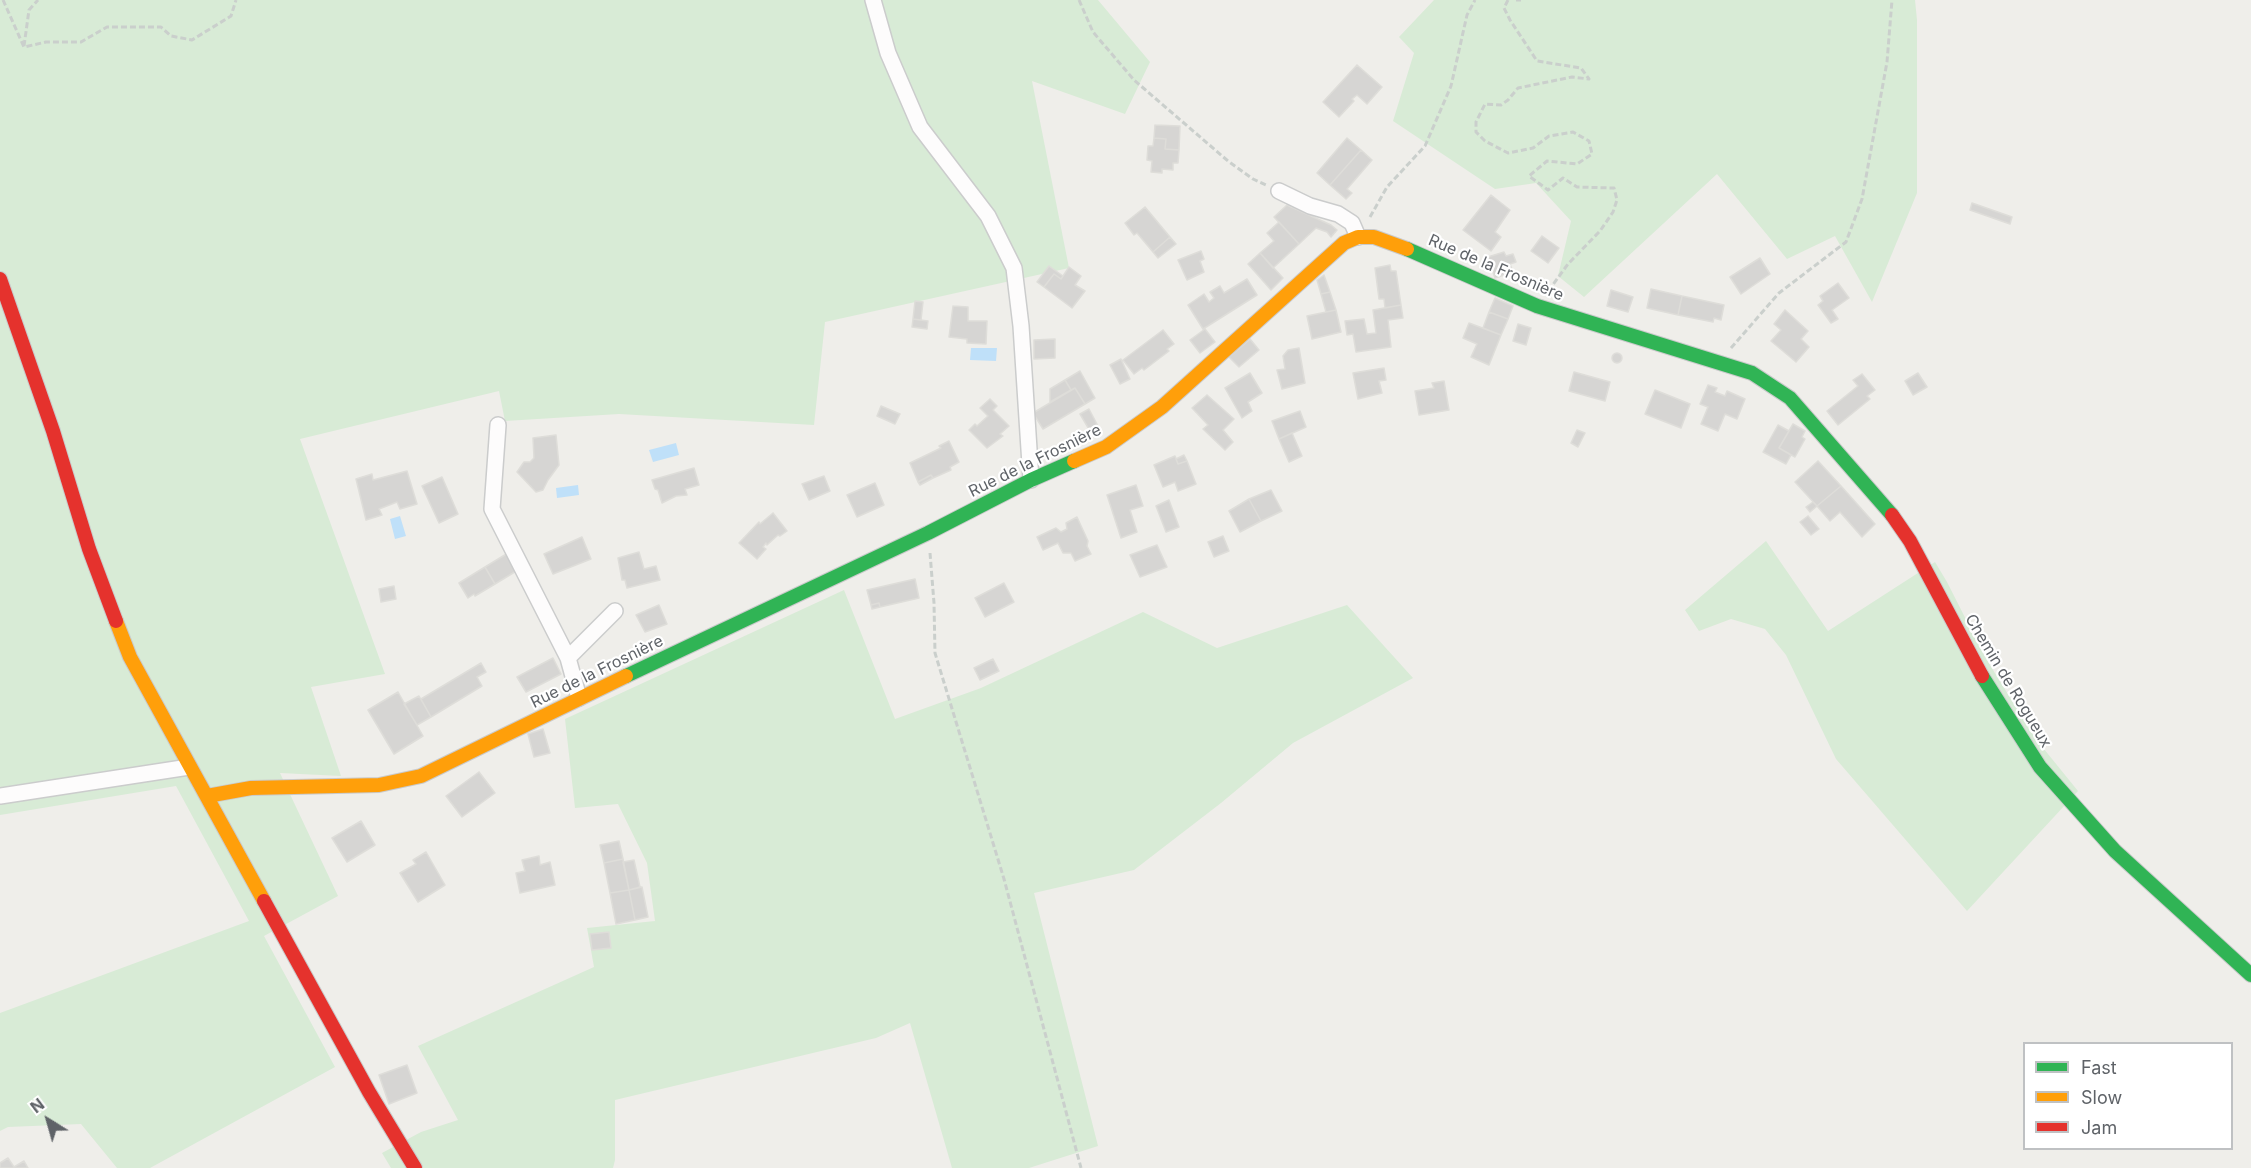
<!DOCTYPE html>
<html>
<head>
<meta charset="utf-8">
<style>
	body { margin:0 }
	#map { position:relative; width:2251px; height:1168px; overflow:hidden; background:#efeeea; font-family:Inter,sans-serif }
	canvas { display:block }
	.legend { position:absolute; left:2023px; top:1042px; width:210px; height:108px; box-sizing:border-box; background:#fff; border:2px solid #bfc1c3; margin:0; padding:8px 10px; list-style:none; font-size:18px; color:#5f6368 }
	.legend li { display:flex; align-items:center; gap:12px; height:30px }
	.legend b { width:30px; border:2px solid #bfc1c3 }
	.north { position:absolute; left:18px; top:1090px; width:60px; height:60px; -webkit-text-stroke:4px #fff; paint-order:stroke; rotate:323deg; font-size:16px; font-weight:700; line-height:24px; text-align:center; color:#5f6368 }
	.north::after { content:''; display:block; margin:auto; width:21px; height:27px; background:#5f6368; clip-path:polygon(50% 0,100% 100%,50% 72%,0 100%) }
</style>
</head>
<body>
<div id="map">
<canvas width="2251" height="1168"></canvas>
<ul class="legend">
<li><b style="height:8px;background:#30b455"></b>Fast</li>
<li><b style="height:8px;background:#ff9f0a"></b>Slow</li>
<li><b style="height:8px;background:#e5322d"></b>Jam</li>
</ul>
<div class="north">N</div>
</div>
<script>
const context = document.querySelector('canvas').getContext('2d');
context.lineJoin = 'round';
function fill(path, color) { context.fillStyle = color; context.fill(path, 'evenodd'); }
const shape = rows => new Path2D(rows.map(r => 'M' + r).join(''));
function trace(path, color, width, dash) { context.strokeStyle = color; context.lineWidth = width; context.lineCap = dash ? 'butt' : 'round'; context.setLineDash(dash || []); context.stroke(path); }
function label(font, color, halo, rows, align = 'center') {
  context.font = font + ' Inter,sans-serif'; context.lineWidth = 4.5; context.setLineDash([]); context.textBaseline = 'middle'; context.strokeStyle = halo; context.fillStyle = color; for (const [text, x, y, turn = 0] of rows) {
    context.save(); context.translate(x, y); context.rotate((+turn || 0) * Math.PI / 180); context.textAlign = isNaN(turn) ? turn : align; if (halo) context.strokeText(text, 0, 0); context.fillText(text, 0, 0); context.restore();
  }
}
const green = shape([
	[0,0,1098,0,1150,62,1125,114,1032,81,1069,268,825,322,814,425,619,414,505,421,499,391,300,439,385,674,311,687,341,776,280,773,338,896,264,936,335,1067,150,1168,117,1168,81,1124,8,1127,0,1131,0,1013,249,921,176,786,0,815],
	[1434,0,1915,0,1917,20,1917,193,1872,302,1835,236,1787,259,1717,174,1584,297,1558,276,1571,221,1536,183,1495,189,1393,121,1414,53,1399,37],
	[1766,541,1828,631,1935,562,1947,582,1985,657,2035,738,2078,791,1967,911,1836,759,1786,655,1765,629,1731,619,1699,631,1685,610],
	[844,590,895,719,981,688,1143,612,1217,648,1347,605,1413,678,1293,743,1221,803,1134,870,1034,893,1098,1146,1029,1168,952,1168,910,1023,876,1038,615,1100,615,1160,613,1168,391,1168,382,1153,421,1132,458,1120,418,1046,594,967,587,928,655,921,647,863,618,804,575,808,565,719]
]);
const water = shape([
	[971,348,997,348,996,361,970,360],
	[676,443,679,455,653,462,649,450],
	[578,485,579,495,557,498,556,488],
	[400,516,406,536,395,539,390,519]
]);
const building = shape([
	[1357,65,1382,87,1367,104,1357,95,1352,99,1354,101,1339,117,1323,102,1357,65],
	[1155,125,1180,126,1179,150,1165,149,1166,139,1154,138,1155,125],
	[1154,138,1166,139,1165,149,1179,150,1178,163,1173,163,1173,170,1162,169,1162,173,1151,172,1152,161,1147,160,1148,146,1153,146,1154,138],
	[1347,138,1361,150,1330,185,1317,173,1347,138],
	[1361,150,1372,160,1347,189,1352,193,1346,199,1330,185,1361,150],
	[1491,195,1510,210,1495,232,1501,237,1491,251,1463,230,1491,195],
	[1972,203,2012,217,2010,224,1970,210,1972,203],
	[1287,205,1331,225,1337,230,1331,237,1327,232,1316,228,1299,244,1274,217,1287,205],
	[1145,207,1170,237,1153,252,1137,233,1134,235,1125,223,1145,207],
	[1279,222,1299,244,1273,268,1260,253,1274,241,1267,233,1279,222],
	[1542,236,1559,248,1548,263,1531,251,1542,236],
	[1170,237,1176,244,1158,258,1153,252,1170,237],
	[1201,251,1204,259,1200,261,1204,272,1187,280,1178,260,1201,251],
	[1504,252,1506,256,1513,254,1516,262,1510,264,1513,272,1495,278,1488,257,1504,252],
	[1260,253,1283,278,1271,290,1248,264,1260,253],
	[1760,258,1770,274,1741,294,1730,277,1760,258],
	[1390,265,1391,271,1396,271,1401,305,1385,308,1384,299,1379,299,1375,268,1390,265],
	[1049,266,1063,276,1061,279,1054,274,1044,287,1037,282,1049,266],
	[1069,267,1081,276,1075,285,1085,291,1072,308,1044,287,1054,274,1061,279,1069,267],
	[1324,275,1330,292,1321,294,1317,280,1324,275],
	[1247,279,1257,295,1203,329,1188,305,1204,294,1209,302,1214,298,1210,292,1220,286,1224,293,1247,279],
	[1838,283,1849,298,1832,310,1838,319,1831,323,1818,305,1823,301,1820,296,1838,283],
	[1651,289,1682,296,1678,315,1647,308,1651,289],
	[1611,290,1633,297,1628,312,1607,306,1611,290],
	[1330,292,1336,310,1326,312,1321,294,1330,292],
	[1682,296,1724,305,1721,320,1714,318,1713,322,1678,315,1682,296],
	[1495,298,1513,306,1508,319,1489,312,1495,298],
	[915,301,923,302,921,320,913,319,915,301],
	[1401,305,1403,318,1388,320,1391,347,1356,352,1353,334,1347,335,1345,321,1364,319,1367,334,1376,333,1373,310,1401,305],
	[953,306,968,307,968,321,987,321,986,344,967,343,967,339,949,337,953,306],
	[1336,310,1341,332,1312,339,1307,316,1336,310],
	[1785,310,1808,331,1801,339,1809,347,1796,362,1771,341,1781,330,1774,324,1785,310],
	[1489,312,1508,319,1501,335,1483,328,1489,312],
	[913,319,928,321,927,329,912,327,913,319],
	[1469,323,1501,335,1489,365,1471,357,1477,344,1463,338,1469,323],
	[1518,324,1531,328,1526,345,1513,341,1518,324],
	[1205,329,1215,342,1200,353,1190,340,1205,329],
	[1163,330,1174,344,1167,349,1169,351,1144,370,1142,368,1134,374,1123,360,1163,330],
	[1055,339,1055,358,1034,359,1034,340,1055,339],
	[1250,339,1259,350,1239,367,1229,357,1250,339],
	[1299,348,1305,383,1282,389,1277,370,1285,369,1283,356,1288,350,1299,348],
	'1612 358a5 5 0 1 1 10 0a5 5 0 1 1-10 0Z',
	[1121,359,1130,379,1120,384,1110,365,1121,359],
	[1384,368,1386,380,1379,381,1382,393,1358,399,1353,373,1384,368],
	[1080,371,1095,398,1085,404,1075,388,1071,390,1065,380,1080,371],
	[1574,372,1610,382,1605,401,1569,391,1574,372],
	[1250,373,1262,393,1248,402,1252,411,1242,418,1225,388,1250,373],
	[1918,373,1927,387,1913,395,1905,381,1918,373],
	[1862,374,1875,390,1867,396,1870,399,1838,425,1827,411,1858,386,1853,380,1862,374],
	[1065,380,1071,390,1050,402,1050,389,1065,380],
	[1444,381,1449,410,1419,415,1415,391,1434,388,1432,383,1444,381],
	[1708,385,1717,388,1715,392,1725,396,1727,391,1745,399,1737,419,1725,414,1718,431,1701,424,1708,407,1700,404,1708,385],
	[1075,388,1085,404,1043,429,1033,413,1075,388],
	[1655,390,1690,404,1681,428,1645,414,1655,390],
	[1207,395,1234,419,1223,430,1233,442,1225,450,1203,429,1208,425,1192,408,1207,395],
	[990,399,997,406,993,410,1009,426,1000,434,1003,436,987,448,969,430,975,424,977,426,988,416,980,408,990,399],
	[881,406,900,414,895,424,877,416,881,406],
	[1089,409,1098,426,1090,431,1080,414,1089,409],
	[1300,411,1306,427,1279,439,1272,421,1300,411],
	[1793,424,1805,431,1802,437,1805,439,1795,457,1779,448,1793,424],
	[1778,425,1789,431,1779,448,1791,455,1786,464,1763,452,1778,425],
	[1577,430,1585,433,1578,447,1571,443,1577,430],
	[1292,433,1302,456,1289,462,1279,439,1292,433],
	[556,435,559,465,548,480,543,490,536,492,517,472,524,462,530,462,534,458,533,438,556,435],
	[949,441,959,462,950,467,951,470,933,478,931,475,918,482,910,463,941,448,939,446,949,441],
	[1184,455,1187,461,1178,464,1176,459,1184,455],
	[1175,456,1178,464,1187,461,1196,484,1178,491,1175,482,1163,487,1154,465,1175,456],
	[1818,461,1841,486,1817,506,1795,482,1818,461],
	[694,468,699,485,685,489,687,495,676,496,662,503,658,490,655,489,652,480,694,468],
	[407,471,417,504,400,509,397,502,379,509,382,515,366,520,356,479,372,474,373,480,407,471],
	[931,475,933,478,920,485,918,482,931,475],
	[824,476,830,491,809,500,802,484,824,476],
	[442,477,458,514,439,523,422,486,442,477],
	[875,483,884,505,857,517,847,495,875,483],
	[1136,485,1143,506,1130,510,1137,532,1121,538,1107,495,1136,485],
	[1841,486,1875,524,1862,537,1840,512,1830,521,1817,506,1841,486],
	[1271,490,1282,511,1261,521,1249,499,1271,490],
	[1249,499,1261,521,1240,532,1229,511,1249,499],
	[1169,500,1179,527,1166,532,1156,506,1169,500],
	[1813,502,1817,506,1810,512,1806,507,1813,502],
	[773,513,787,531,780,536,778,535,767,545,766,543,763,547,766,549,757,559,739,543,759,522,760,524,773,513],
	[1808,516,1819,529,1811,535,1800,522,1808,516],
	[1077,517,1088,541,1087,546,1091,554,1075,561,1071,553,1063,553,1058,543,1043,550,1037,537,1056,528,1061,532,1067,529,1066,523,1077,517],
	[1223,536,1229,551,1214,557,1208,542,1223,536],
	[582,537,591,559,553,574,544,554,582,537],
	[1157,545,1167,567,1140,577,1130,555,1157,545],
	[639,552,644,569,656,566,660,580,627,588,625,580,622,580,618,558,639,552],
	[508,553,518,570,495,584,485,567,508,553],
	[485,567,495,584,475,596,474,594,468,598,459,583,485,567],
	[915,579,919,598,880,607,879,603,871,605,867,590,915,579],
	[1004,583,1014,602,985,617,975,598,1004,583],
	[394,586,396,599,381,602,379,589,394,586],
	[879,603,880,607,872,609,871,605,879,603],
	[659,605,667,624,645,632,636,615,659,605],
	[553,658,561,674,526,692,517,677,553,658],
	[993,659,999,671,980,680,974,668,993,659],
	[481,663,486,672,477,677,482,686,431,717,421,699,481,663],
	[398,692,423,736,394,754,368,710,398,692],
	[419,696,431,717,417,725,404,704,419,696],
	[543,729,550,753,534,757,528,734,543,729],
	[479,772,495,793,462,817,446,796,479,772],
	[361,821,375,845,347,862,332,838,361,821],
	[619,841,623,859,604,863,600,845,619,841],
	[426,852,445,885,418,902,400,873,416,864,413,860,426,852],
	[539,856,540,865,550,862,555,885,520,893,516,873,525,871,522,860,539,856],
	[623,859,629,890,610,893,604,863,623,859],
	[634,860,640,887,629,890,623,862,634,860],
	[642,887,648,917,635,920,629,890,642,887],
	[629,890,635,920,616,924,610,893,629,890],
	[609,932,611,948,592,950,590,934,609,932],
	[407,1065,417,1093,389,1104,379,1075,407,1065],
	[8,1158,14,1167,24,1161,28,1168,0,1168,0,1163,8,1158]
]);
const path = shape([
	[3,0,24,47,46,42,81,42,107,27,161,27,171,36,192,40,231,16,236,0],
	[1079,0,1093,32,1134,80,1228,161,1253,179,1266,185],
	[1508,0,1504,8,1510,20,1537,61,1581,68,1589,79,1572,77,1518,88,1508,100,1501,105,1485,104,1476,122,1476,132,1485,141,1508,153,1533,148,1549,136,1573,132,1589,141,1592,154,1577,164,1547,161,1529,176,1548,190,1563,178,1577,187,1614,188,1617,200,1613,212,1600,231,1568,264,1549,290],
	[1516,0,1521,0],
	[24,46,29,10,38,0],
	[1370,217,1387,187,1425,146,1451,86,1467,15,1475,0],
	[1731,348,1779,293,1846,242,1862,199,1887,62,1892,0],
	[930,553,934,603,935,653,1004,879,1081,1168]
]);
const street = shape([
	[873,0,888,53,920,127,988,216,1014,268,1021,326,1031,480],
	[1279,191,1310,206,1338,214,1352,223,1358,237],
	[498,425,492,509,568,658,579,698],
	[568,658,615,611],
	[0,796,189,767]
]);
const fast = shape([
	[1407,249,1537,306,1752,373,1790,398,1892,515],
	[626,676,928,533,1031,480,1074,461],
	[1982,676,2040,767,2115,851,2251,975]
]);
const slow = shape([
	[1074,461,1106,447,1162,407,1344,243,1358,237,1374,237,1407,249],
	[116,621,130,657,264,901],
	[207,796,251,788,379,785,421,776,626,676]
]);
const jam = shape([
	[0,279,53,431,89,549,116,621],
	[1892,515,1910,541,1982,676],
	[264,901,369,1092,415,1168]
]);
const streetNames = [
	["Rue de la Frosnière",1496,268,23],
	["Rue de la Frosnière",1035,461,-26],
	["Rue de la Frosnière",597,672,-26],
	["Chemin de Rogueux",2008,681,59]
];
fill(green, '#d8ebd6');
fill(water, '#bfe0f9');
fill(building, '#d6d5d3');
trace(building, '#deddd9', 1.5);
trace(street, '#cbcccc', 18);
trace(fast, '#cacacb', 16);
trace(slow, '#cacacb', 16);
trace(jam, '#cacacb', 16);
trace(path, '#cacfcc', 3, [6, 3]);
trace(street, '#fdfcfc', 15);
trace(fast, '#30b455', 14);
trace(slow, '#ff9f0a', 14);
trace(jam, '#e5322d', 14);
label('16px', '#5f6368', '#fff', streetNames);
</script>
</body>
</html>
